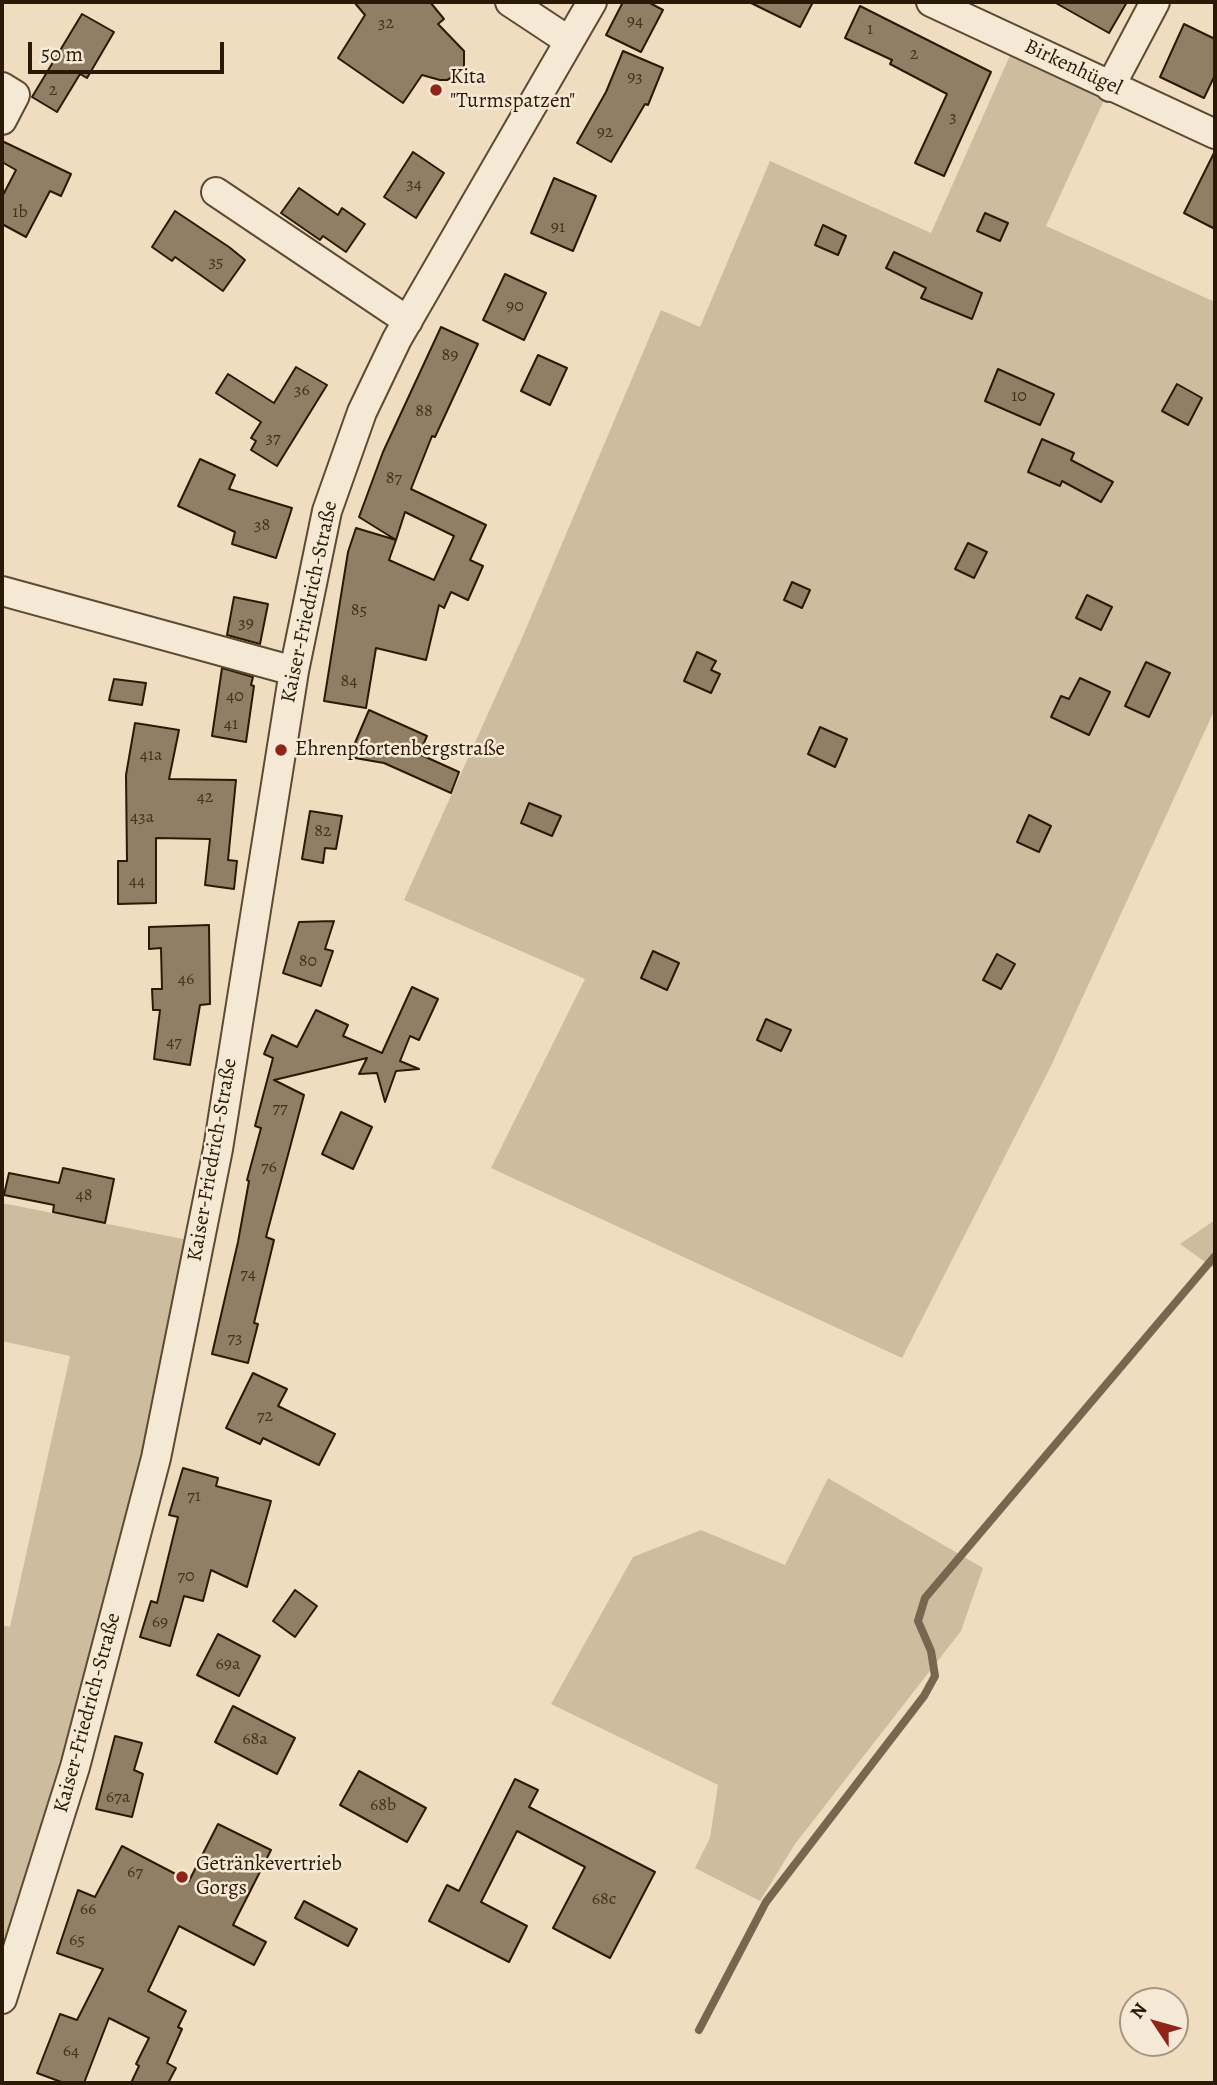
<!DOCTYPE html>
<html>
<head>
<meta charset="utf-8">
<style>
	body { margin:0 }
	#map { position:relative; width:1217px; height:2085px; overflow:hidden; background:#f0ddbf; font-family:Alegreya,serif }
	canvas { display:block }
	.frame { position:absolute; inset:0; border:4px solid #2a1904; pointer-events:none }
	.north { position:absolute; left:1119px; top:1987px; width:70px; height:70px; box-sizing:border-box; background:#f5e9d5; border:2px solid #a49681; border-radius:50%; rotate:306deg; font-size:19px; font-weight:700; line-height:28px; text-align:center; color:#2a1904 }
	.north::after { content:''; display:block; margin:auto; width:24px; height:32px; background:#8f2418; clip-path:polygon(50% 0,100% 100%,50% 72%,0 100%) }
	.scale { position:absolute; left:28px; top:42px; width:196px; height:32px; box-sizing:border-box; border:4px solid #2a1904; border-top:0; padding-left:9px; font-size:21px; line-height:24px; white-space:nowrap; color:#2a1904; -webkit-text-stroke:5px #f5e9d5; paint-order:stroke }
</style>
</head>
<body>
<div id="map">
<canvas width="1217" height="2085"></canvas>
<div class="frame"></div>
<div class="north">N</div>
<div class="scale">50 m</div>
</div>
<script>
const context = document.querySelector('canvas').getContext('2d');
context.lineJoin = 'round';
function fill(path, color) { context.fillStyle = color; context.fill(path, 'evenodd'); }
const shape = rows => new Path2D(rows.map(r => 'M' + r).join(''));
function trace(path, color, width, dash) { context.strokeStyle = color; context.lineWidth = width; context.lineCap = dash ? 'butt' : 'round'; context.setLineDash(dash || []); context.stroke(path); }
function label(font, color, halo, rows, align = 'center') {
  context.font = font + ' Alegreya,serif'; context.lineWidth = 5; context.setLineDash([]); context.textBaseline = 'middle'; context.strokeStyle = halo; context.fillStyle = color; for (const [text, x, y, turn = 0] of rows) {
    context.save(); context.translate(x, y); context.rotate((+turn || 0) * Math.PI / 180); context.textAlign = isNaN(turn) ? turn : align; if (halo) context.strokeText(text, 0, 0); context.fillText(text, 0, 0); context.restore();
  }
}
const green = shape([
	[1016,42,1110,87,1046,226,1215,302,1215,709,1051,1066,902,1358,491,1168,585,979,404,900,522,638,661,310,700,327,770,161,931,233],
	[2,1203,188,1240,130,1510,77,1717,2,1968,2,1625,10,1627,70,1356,2,1341],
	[1215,1220,1215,1269,1180,1244],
	[828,1478,983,1568,961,1631,795,1844,760,1901,695,1868,710,1838,718,1785,551,1704,633,1557,701,1530,785,1565]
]);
const stream = shape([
	[699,2030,766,1902,924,1696,935,1676,931,1651,918,1621,925,1598,1215,1256]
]);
const building = shape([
	[354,2,430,2,444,19,438,24,464,51,464,66,460,73,447,80,440,80,422,75,403,103,338,58,365,15,354,2],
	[623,2,648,2,663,10,641,52,606,35,623,2],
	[749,2,813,2,800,27,749,2],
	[1054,2,1127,2,1109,33,1054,2],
	[860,6,991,72,944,176,915,163,947,94,890,64,892,60,845,38,860,6],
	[82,14,114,32,87,78,80,74,57,112,32,97,82,14],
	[1184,24,1215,39,1215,75,1204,98,1160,77,1184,24],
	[623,51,663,68,648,105,645,104,611,162,577,143,606,92,623,51],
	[2,141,71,174,61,196,50,191,26,237,2,224,2,197,16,170,2,162,2,141],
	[1215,151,1215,229,1184,213,1215,151],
	[413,152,444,173,416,218,384,197,413,152],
	[554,178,596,196,573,251,531,233,554,178],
	[299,188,338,215,342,208,365,224,346,252,323,236,320,240,281,213,299,188],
	[175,211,229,247,245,260,223,291,175,257,172,261,152,247,175,211],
	[985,213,1008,223,1000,241,977,231,985,213],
	[823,225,846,236,838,255,815,245,823,225],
	[894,252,982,293,972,319,921,298,926,288,886,268,894,252],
	[505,274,546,293,524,340,483,320,505,274],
	[441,327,478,344,435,437,432,436,411,489,486,525,470,560,483,566,468,600,451,592,444,608,439,605,426,660,376,648,366,708,324,701,348,552,356,528,396,540,389,560,434,580,454,536,405,512,396,540,359,517,383,452,441,327],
	[538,355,567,368,550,405,521,391,538,355],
	[296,367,327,385,277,466,251,450,256,441,251,438,261,422,216,393,228,374,274,403,296,367],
	[998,369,1054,394,1040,425,985,401,998,369],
	[1177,384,1202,398,1188,425,1162,411,1177,384],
	[1042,439,1074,453,1071,460,1113,482,1101,502,1062,481,1060,486,1028,472,1042,439],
	[200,459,235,475,229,489,292,508,276,558,232,544,235,532,178,506,200,459],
	[968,543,987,552,974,578,955,569,968,543],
	[792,582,810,590,802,608,784,600,792,582],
	[1087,595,1112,607,1101,630,1076,618,1087,595],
	[234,597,268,604,260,644,227,635,234,597],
	[697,652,716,661,711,670,720,674,711,693,684,681,697,652],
	[1146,662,1170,673,1149,717,1125,706,1146,662],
	[222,668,253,677,251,685,254,686,246,742,212,736,222,668],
	[1080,678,1110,692,1089,735,1051,717,1061,696,1069,699,1080,678],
	[114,679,146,683,142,705,109,700,114,679],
	[369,710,427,736,419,754,459,772,451,793,384,763,349,757,369,710],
	[135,723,179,730,169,779,236,780,228,860,237,861,234,889,205,885,210,839,156,838,156,903,118,904,118,861,127,861,126,775,135,723],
	[820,727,847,739,835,767,808,754,820,727],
	[529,803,561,816,552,836,521,823,529,803],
	[310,811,342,816,336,849,325,848,323,863,302,859,310,811],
	[1029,815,1051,826,1039,852,1017,842,1029,815],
	[334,921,325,949,333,951,321,986,283,973,299,922,334,921],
	[209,925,210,1004,200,1005,190,1065,154,1059,160,1010,153,1010,152,989,162,989,161,948,149,949,149,927,209,925],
	[653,951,679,963,667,990,641,978,653,951],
	[997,954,1015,964,1001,989,983,980,997,954],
	[412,987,438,999,419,1040,410,1036,400,1061,419,1069,396,1071,385,1102,377,1073,359,1074,367,1058,274,1080,304,1095,266,1237,274,1240,254,1323,258,1324,248,1363,212,1354,238,1242,249,1181,247,1180,261,1128,255,1126,273,1058,264,1054,272,1035,297,1047,316,1010,348,1025,343,1036,382,1053,412,987],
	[766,1019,791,1030,781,1051,757,1040,766,1019],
	[341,1112,372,1127,353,1169,322,1154,341,1112],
	[63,1168,114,1179,105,1223,53,1212,54,1205,4,1195,9,1173,59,1183,63,1168],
	[253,1373,287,1389,278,1406,335,1434,319,1465,263,1438,260,1444,226,1428,253,1373],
	[183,1468,218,1478,216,1486,271,1501,247,1587,211,1570,203,1601,184,1596,170,1646,140,1637,151,1601,157,1603,178,1517,169,1515,183,1468],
	[295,1590,317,1606,295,1637,273,1621,295,1590],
	[218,1634,260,1656,239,1696,197,1675,218,1634],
	[233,1706,295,1738,277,1774,215,1742,233,1706],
	[115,1736,142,1743,134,1770,143,1774,132,1817,96,1809,115,1736],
	[359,1771,426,1808,407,1842,340,1805,359,1771],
	[515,1779,538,1790,529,1807,655,1872,610,1958,553,1928,585,1867,517,1831,481,1902,527,1926,509,1962,429,1921,447,1885,459,1891,515,1779],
	[218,1824,271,1850,233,1925,266,1942,254,1965,179,1926,148,1991,186,2011,178,2027,182,2029,167,2063,176,2068,168,2083,131,2083,139,2066,136,2064,149,2038,109,2018,84,2083,64,2083,37,2073,60,2014,77,2020,103,1969,57,1953,78,1890,95,1897,122,1846,189,1881,218,1824],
	[304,1901,357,1929,348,1946,295,1918,304,1901]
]);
const minor = shape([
	[510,2,569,41],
	[931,2,1215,134],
	[2,87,15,95,2,120],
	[1110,87,1155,2],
	[216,192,408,321],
	[2,591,294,671],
	[2,1999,75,1767,156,1458,218,1149,294,671,327,511,362,412,397,339,592,2]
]);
const markers = [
	[436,90,7,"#8f2418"],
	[281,750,7,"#8f2418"],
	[182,1877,7,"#8f2418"]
];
const numberNames = [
	["94",635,22],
	["32",386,24],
	["1",870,30],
	["2",914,55],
	["93",635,78],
	["2",53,91],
	["3",953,118],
	["92",605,133],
	["34",414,185],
	["1b",20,213],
	["91",558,228],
	["35",216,263],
	["90",515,307],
	["89",450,356],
	["36",302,391],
	["10",1019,397],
	["88",424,412],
	["37",273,439],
	["87",394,479],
	["38",262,526],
	["85",359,611],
	["39",246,624],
	["84",349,682],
	["40",235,697],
	["41",231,725],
	["41a",151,756],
	["42",205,798],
	["43a",142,818],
	["82",323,832],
	["44",137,882],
	["80",308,962],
	["46",186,980],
	["47",174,1043],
	["77",280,1109],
	["76",269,1168],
	["48",84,1196],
	["74",248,1275],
	["73",235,1339],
	["72",265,1417],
	["71",194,1497],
	["70",186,1577],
	["69",160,1623],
	["69a",228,1665],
	["68a",255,1740],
	["67a",118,1798],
	["68b",383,1806],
	["67",135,1873],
	["68c",604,1900],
	["66",88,1910],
	["65",77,1941],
	["64",71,2052]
];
const streetNames = [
	["Birkenhügel",1073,68,25],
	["Kaiser-Friedrich-Straße",310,602,-78],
	["Kaiser-Friedrich-Straße",213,1160,-80],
	["Kaiser-Friedrich-Straße",88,1713,-75]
];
const poiNames = [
	["Kita",450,78],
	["\"Turmspatzen\"",450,102],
	["Ehrenpfortenbergstraße",295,750],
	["Getränkevertrieb",196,1865],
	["Gorgs",196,1889]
];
fill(green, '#cebc9f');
trace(stream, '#79664e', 8);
fill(building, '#917f65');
trace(building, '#2a1904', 2);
trace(minor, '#5c4a33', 32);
trace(minor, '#f5e9d5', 28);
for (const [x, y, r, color] of markers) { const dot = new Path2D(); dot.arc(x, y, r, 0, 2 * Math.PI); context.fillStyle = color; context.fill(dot); trace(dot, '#f5e9d5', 2.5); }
label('18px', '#44321c', null, numberNames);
label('21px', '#2a1904', '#f5e9d5', streetNames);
label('21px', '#2a1904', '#f5e9d5', poiNames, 'left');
</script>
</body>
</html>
